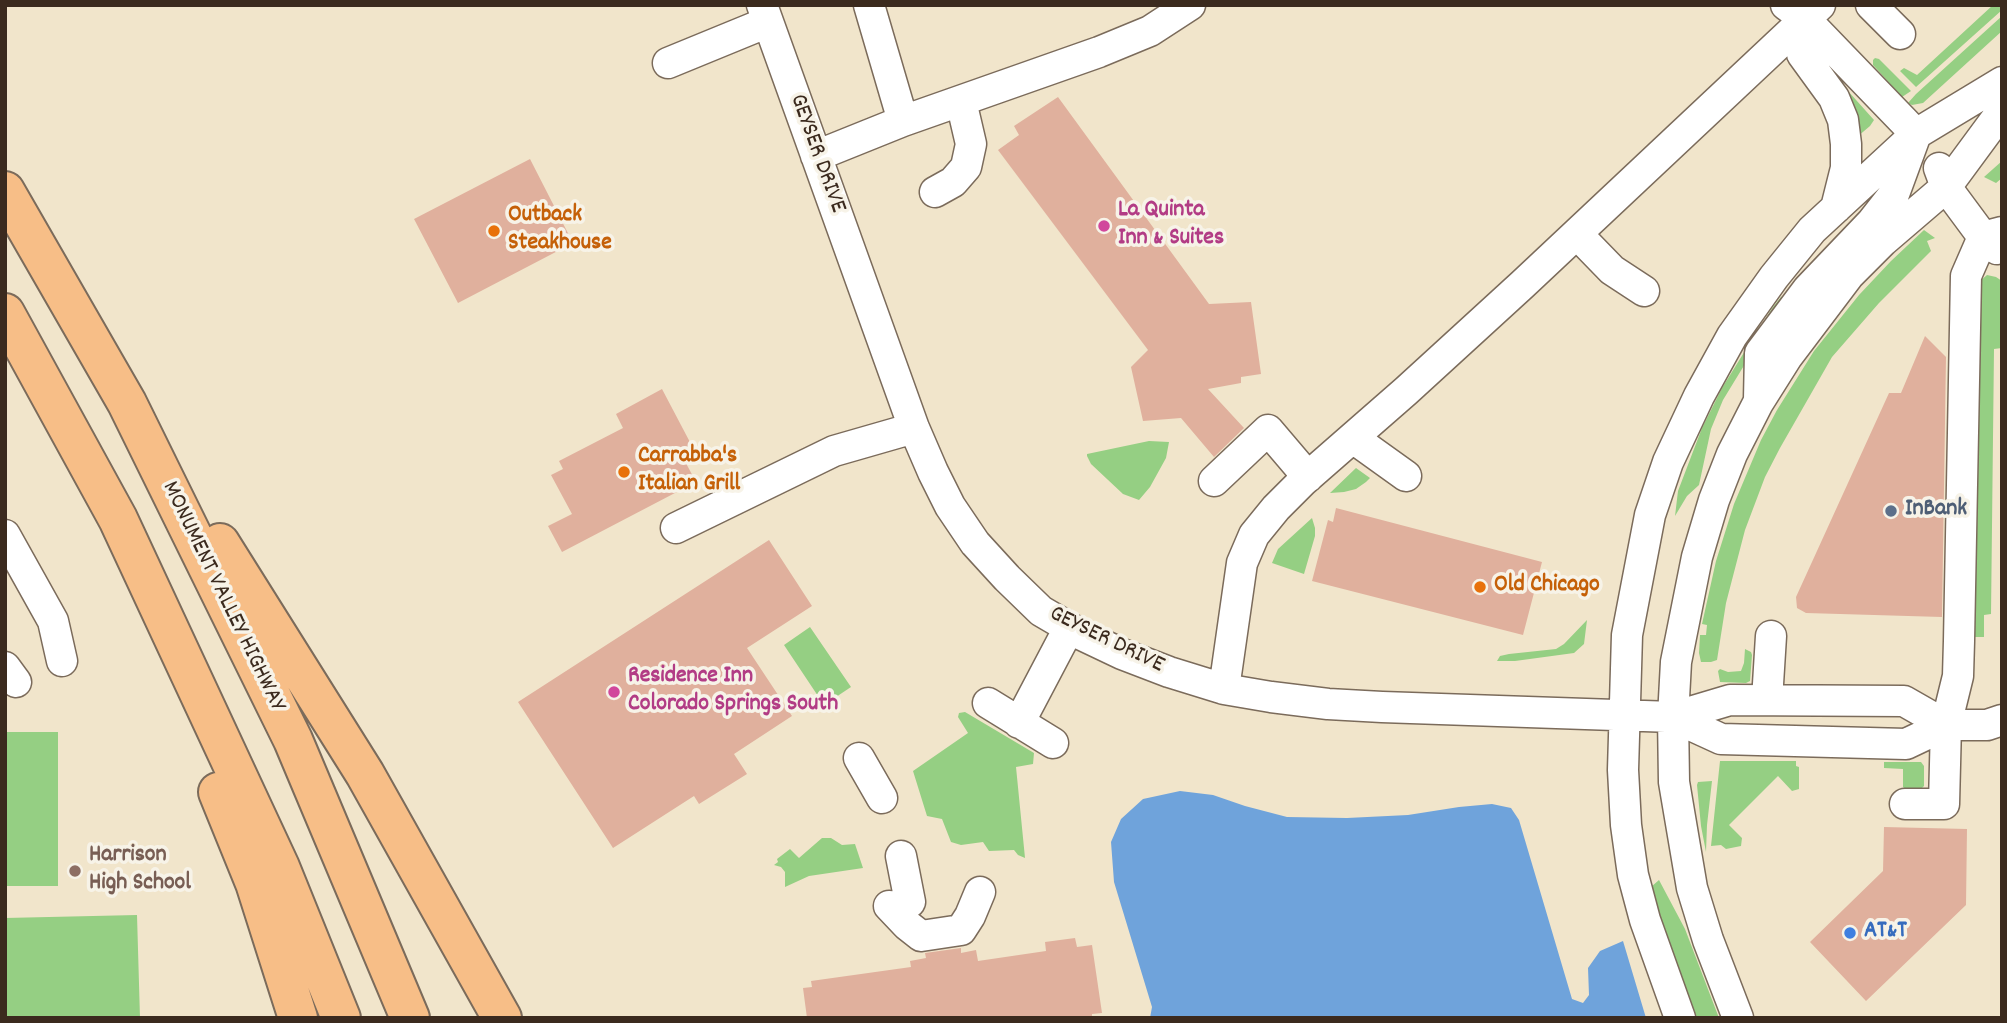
<!DOCTYPE html>
<html>
<head>
<meta charset="utf-8">
<style>
	body { margin:0 }
	#map { position:relative; width:2007px; height:1023px; overflow:hidden; background:#f1e5cb; font-family:Dekko,sans-serif }
	canvas { display:block }
	.frame { position:absolute; inset:0; border:7px solid #3b2a1e; pointer-events:none }
</style>
</head>
<body>
<div id="map">
<canvas width="2007" height="1023"></canvas>
<div class="frame"></div>
</div>
<script>
const context = document.querySelector('canvas').getContext('2d');
context.lineJoin = 'round';
function fill(path, color) { context.fillStyle = color; context.fill(path, 'evenodd'); }
const shape = rows => new Path2D(rows.map(r => 'M' + r).join(''));
function trace(path, color, width, dash) { context.strokeStyle = color; context.lineWidth = width; context.lineCap = dash ? 'butt' : 'round'; context.setLineDash(dash || []); context.stroke(path); }
function label(font, color, halo, rows, align = 'center') {
  context.font = font + ' Dekko,sans-serif'; context.lineWidth = 7; context.setLineDash([]); context.textBaseline = 'middle'; context.strokeStyle = halo; context.fillStyle = color; for (const [text, x, y, turn = 0] of rows) {
    context.save(); context.translate(x, y); context.rotate((+turn || 0) * Math.PI / 180); context.textAlign = isNaN(turn) ? turn : align; if (halo) context.strokeText(text, 0, 0); context.fillText(text, 0, 0); context.restore();
  }
}
const green = shape([
	[1993,5,2002,5,2002,10,1916,87,1900,71,1904,68,1917,75],
	[2002,16,2002,31,1923,103,1912,105,1908,103,1916,94],
	[1875,58,1879,59,1911,91,1902,97,1873,65,1873,60],
	[1848,91,1874,120,1870,126,1857,137,1846,95],
	[2002,161,2002,178,1996,183,1984,177],
	[1924,230,1935,238,1927,241,1931,251,1879,303,1832,357,1780,448,1765,477,1745,530,1726,603,1717,660,1711,662,1701,662,1699,653,1700,635,1706,635,1707,625,1702,624,1716,561,1734,504,1761,440,1777,410,1814,351,1859,295,1891,261],
	[1987,275,1996,277,2002,281,2002,348,1994,349,1991,614,1984,615,1984,637,1973,637,1979,282],
	[1787,295,1723,400,1711,429,1699,485,1687,496,1675,516,1678,491,1702,428,1722,388,1748,346,1773,307,1781,297],
	[1149,441,1169,442,1166,458,1150,487,1139,500,1123,494,1091,464,1087,456,1087,454],
	[1356,468,1370,478,1366,482,1356,489,1344,492,1330,493],
	[1312,518,1315,528,1315,536,1304,574,1272,563,1278,549],
	[1587,620,1584,644,1574,653,1515,661,1497,661,1500,656,1509,654,1556,649,1564,644],
	[810,627,851,687,824,705,784,645],
	[1745,649,1751,652,1752,655,1750,681,1746,683,1720,682,1718,671,1720,669,1728,672,1741,671,1744,663],
	[965,712,1034,753,1033,764,1016,767,1025,858,1018,855,1014,850,989,851,983,842,961,845,951,842,942,819,927,816,913,771,968,733,958,717,959,713],
	[5,732,58,732,58,886,5,886],
	[1720,761,1796,761,1796,766,1799,767,1799,789,1792,791,1778,776,1729,825,1742,838,1741,846,1726,849,1721,845,1711,846],
	[1884,762,1921,762,1924,766,1924,786,1920,790,1906,790,1903,787,1903,769,1884,768],
	[1712,781,1707,825,1706,852,1701,826,1697,785,1698,782],
	[822,838,831,838,842,845,855,844,863,868,809,876,785,887,785,872,781,867,774,865,778,862,777,859,790,849,799,858],
	[1659,880,1685,929,1719,1018,1696,1018,1668,947,1651,887],
	[137,915,140,1018,5,1018,5,918]
]);
const water = shape([
	[1180,791,1213,795,1245,806,1287,817,1347,818,1408,815,1459,807,1492,804,1511,808,1519,820,1572,999,1583,1003,1589,995,1588,968,1600,951,1623,941,1646,1018,1150,1018,1152,1007,1114,882,1111,842,1121,819,1143,799]
]);
const building = shape([
	[1058,97,1209,304,1251,302,1261,374,1241,377,1241,383,1208,389,1244,428,1214,457,1181,418,1143,421,1131,367,1148,350,998,150,1019,135,1014,126],
	[530,159,573,243,458,303,414,219],
	[1925,336,1946,357,1942,617,1806,613,1797,608,1796,597,1889,393,1901,393],
	[662,389,692,446,680,452,696,482,562,552,548,526,572,514,551,475,563,469,559,461,623,428,616,414],
	[1336,508,1542,562,1523,635,1312,581,1328,520,1333,522],
	[769,540,812,606,747,648,792,716,734,754,747,774,699,804,694,796,613,848,518,702],
	[1884,827,1967,829,1966,905,1866,1001,1810,942,1883,871],
	[1075,938,1077,947,1092,945,1102,1013,1092,1014,1092,1018,807,1018,803,988,812,987,811,981,911,967,910,961,926,958,925,953,961,948,961,953,976,950,978,961,1046,951,1045,942]
]);
const minor = shape([
	[762,5,914,428,933,472,950,506,975,543,1007,578,1041,611,1082,635,1122,654,1169,672,1224,689,1271,697,1328,704,1382,707,1673,717,1730,700,1904,701,1946,725],
	[869,5,903,121],
	[1871,5,1900,34],
	[1805,19,1802,54,1834,98,1843,120,1846,144,1846,168,1836,208],
	[668,63,768,22],
	[816,156,903,121,1099,52,1150,31,1190,5],
	[1939,168,1946,187,1983,237,1997,249],
	[935,192,953,182,966,167,971,144,961,101],
	[1577,234,1612,270,1644,291],
	[1759,399,1760,353,1808,289,1872,222,1894,194,1916,134,1805,19,1786,5],
	[1353,438,1406,476],
	[1214,481,1268,430,1308,477],
	[676,528,834,451,914,428],
	[5,535,53,621,62,661],
	[5,667,16,682],
	[1224,689,1242,563,1254,535,1276,508,1303,481,1406,391,1523,284,1820,5],
	[1767,700,1771,636],
	[988,703,1053,743],
	[1673,717,1721,739,1906,744,1946,725,1987,725,2002,720],
	[1019,723,1069,628],
	[859,758,882,798],
	[1905,804,1944,804,1946,725,1958,676,1959,641,1966,276,1983,237,2002,232],
	[901,856,910,902],
	[889,906,907,925,921,936,961,930,970,916,980,892],
	[1680,1018,1645,920,1633,875,1626,825,1623,770,1627,635,1650,515,1668,462,1699,396,1732,336,1774,277,1812,230,1916,134,2002,82],
	[1738,1018,1708,940,1692,888,1674,782,1673,717,1676,662,1697,557,1714,500,1732,454,1758,403,1787,357,1849,275,1883,241,1946,187,2002,111]
]);
const highway = shape([
	[5,191,127,403,293,740,410,1018],
	[5,313,118,519,280,867,341,1018],
	[220,543,365,774,502,1018],
	[218,792,255,883,298,1018]
]);
const markers = [
	[1104,226,7,"#d1479c"],
	[494,231,7,"#e8710a"],
	[624,472,7,"#e8710a"],
	[1891,511,7,"#5c6f8a"],
	[1480,587,7,"#e8710a"],
	[614,692,7,"#d1479c"],
	[75,871,7,"#8d6e63"],
	[1850,933,7,"#3f7fe0"]
];
const streetNames = [
	["GEYSER DRIVE",816,154,70],
	["MONUMENT VALLEY HIGHWAY",222,597,64],
	["GEYSER DRIVE",1106,641,26]
];
const hotelNames = [
	["La Quinta",1118,212],
	["Inn & Suites",1118,240],
	["Residence Inn",628,678],
	["Colorado Springs South",628,706]
];
const foodNames = [
	["Outback",508,217],
	["Steakhouse",508,245],
	["Carrabba's",638,458],
	["Italian Grill",638,486],
	["Old Chicago",1494,587]
];
const serviceNames = [
	["InBank",1905,511]
];
const educationNames = [
	["Harrison",89,857],
	["High School",89,885]
];
const shopNames = [
	["AT&T",1864,933]
];
fill(green, '#95cf83');
fill(water, '#6fa3db');
fill(building, '#e0b09d');
trace(minor, '#7b6b5b', 33);
trace(highway, '#7b6b5b', 42);
trace(minor, '#fff', 30);
trace(highway, '#f7be87', 38);
for (const [x, y, r, color] of markers) { const dot = new Path2D(); dot.arc(x, y, r, 0, 2 * Math.PI); context.fillStyle = color; context.fill(dot); trace(dot, '#f7f3e8', 2.5); }
label('24px', '#3b2a1e', '#f7f3e8', streetNames);
label('bold 24px', '#b23c85', '#f7f3e8', hotelNames, 'left');
label('bold 24px', '#c56008', '#f7f3e8', foodNames, 'left');
label('bold 24px', '#4e5e75', '#f7f3e8', serviceNames, 'left');
label('bold 24px', '#785e54', '#f7f3e8', educationNames, 'left');
label('bold 24px', '#366cbe', '#f7f3e8', shopNames, 'left');
</script>
</body>
</html>
